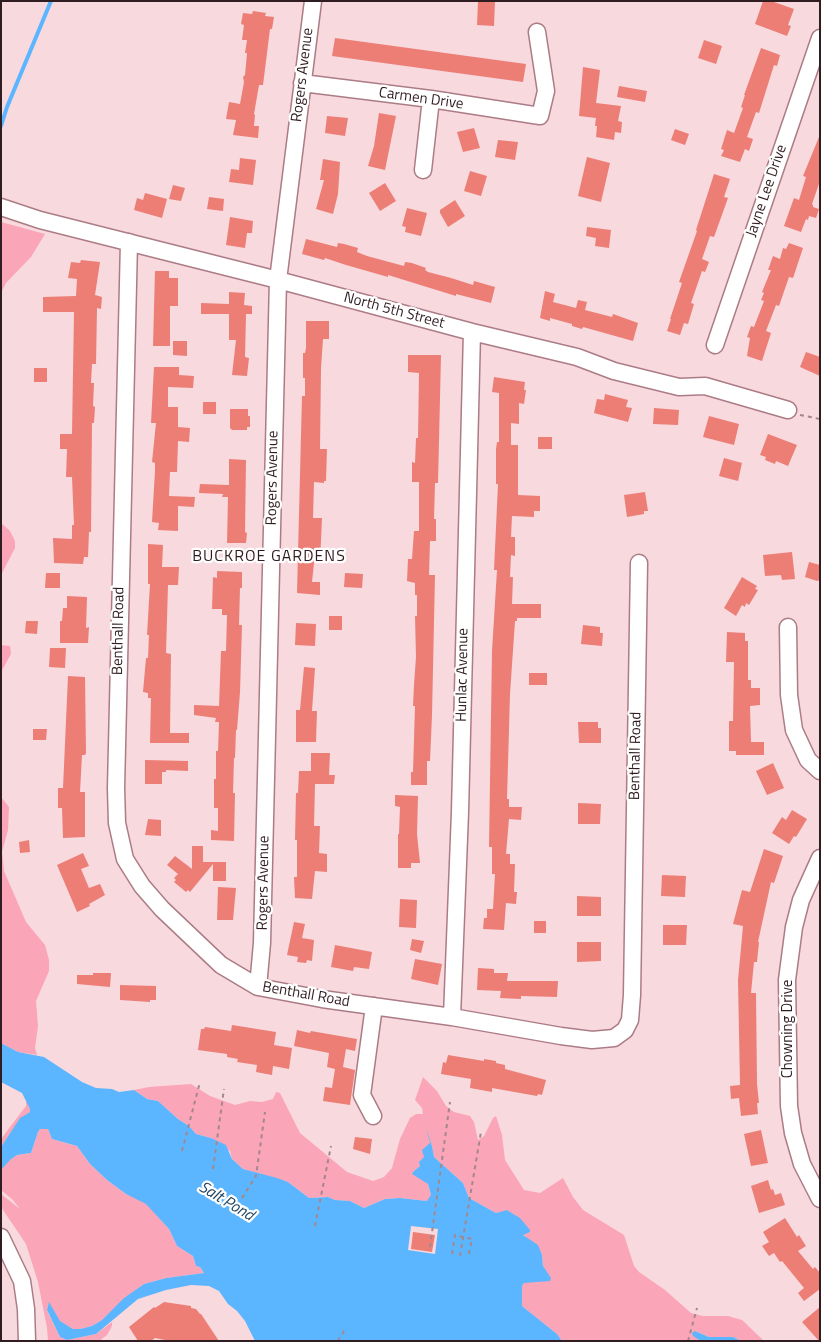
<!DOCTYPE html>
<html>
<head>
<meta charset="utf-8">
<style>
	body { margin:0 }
	#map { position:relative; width:821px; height:1342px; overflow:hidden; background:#f8d9de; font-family:"Titillium Web",sans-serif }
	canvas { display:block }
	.frame { position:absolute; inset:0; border:2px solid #301d21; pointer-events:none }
</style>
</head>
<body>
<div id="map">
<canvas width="821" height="1342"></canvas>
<div class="frame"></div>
</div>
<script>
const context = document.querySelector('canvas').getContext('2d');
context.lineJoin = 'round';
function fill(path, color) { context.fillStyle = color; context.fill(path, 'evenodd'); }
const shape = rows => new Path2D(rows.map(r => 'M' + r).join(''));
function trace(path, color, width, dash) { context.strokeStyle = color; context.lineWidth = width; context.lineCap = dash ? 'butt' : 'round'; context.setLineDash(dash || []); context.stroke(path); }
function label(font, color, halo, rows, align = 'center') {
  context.font = font + ' "Titillium Web",sans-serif'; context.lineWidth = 4.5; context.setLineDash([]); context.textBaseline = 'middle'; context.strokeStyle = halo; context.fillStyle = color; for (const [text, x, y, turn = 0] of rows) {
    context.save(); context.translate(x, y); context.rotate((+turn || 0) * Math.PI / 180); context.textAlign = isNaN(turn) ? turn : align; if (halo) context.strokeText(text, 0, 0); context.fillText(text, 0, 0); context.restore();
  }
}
const green = shape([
	[1,222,45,234,31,257,6,283,1,293],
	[1,523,10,531,15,541,15,548,1,575],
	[1,645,10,646,11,654,1,672],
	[1,797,9,807,8,830,2,852,4,871,26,922,45,945,49,960,49,971,36,1001,38,1026,35,1048,37,1055,18,1052,1,1043],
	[423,1077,437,1091,446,1106,454,1112,470,1116,474,1122,478,1140,484,1136,493,1118,496,1116,502,1135,505,1160,524,1190,540,1193,563,1178,573,1197,583,1210,624,1235,634,1266,639,1272,665,1290,691,1313,703,1316,728,1316,742,1320,764,1341,741,1341,733,1337,709,1337,695,1331,701,1341,562,1341,557,1334,522,1306,522,1286,524,1283,546,1273,543,1266,542,1255,523,1234,507,1211,496,1213,469,1198,463,1183,434,1157,432,1146,428,1136,430,1143,424,1157,420,1166,414,1171,428,1184,431,1195,430,1199,427,1201,400,1198,385,1199,364,1208,350,1201,335,1200,328,1197,309,1198,288,1182,243,1169,232,1159,230,1151,211,1138,196,1134,189,1126,178,1119,158,1101,147,1099,134,1090,149,1087,191,1084,210,1096,235,1105,250,1101,262,1102,273,1099,276,1092,280,1093,300,1133,347,1172,373,1181,384,1177,392,1168,400,1139,410,1118,416,1114,423,1114,422,1108,415,1100],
	[26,1098,30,1109,30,1112,20,1119,1,1147,1,1139,26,1106],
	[40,1129,48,1129,52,1139,77,1146,90,1164,107,1180,126,1194,146,1203,169,1229,177,1246,193,1256,196,1266,200,1267,204,1273,166,1278,144,1284,124,1299,102,1320,92,1326,80,1329,73,1329,59,1321,49,1303,47,1310,48,1313,60,1337,67,1340,96,1334,112,1322,112,1326,107,1335,99,1341,48,1341,47,1328,38,1282,26,1244,1,1207,1,1194,20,1209,12,1199,1,1190,1,1170,10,1159,17,1155,31,1153,38,1132]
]);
const water = shape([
	[1,1043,18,1052,44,1057,82,1082,96,1088,112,1089,119,1092,134,1090,147,1099,158,1101,178,1119,189,1126,196,1134,211,1138,226,1145,232,1159,243,1169,277,1178,288,1182,309,1198,328,1197,335,1200,350,1201,364,1208,385,1199,400,1198,427,1201,431,1195,428,1184,412,1174,414,1171,420,1166,419,1162,424,1157,422,1150,430,1143,426,1128,432,1146,434,1157,463,1183,469,1198,496,1213,507,1210,510,1212,520,1218,530,1230,530,1232,523,1235,538,1245,542,1255,543,1266,551,1278,550,1281,524,1283,522,1286,522,1306,557,1334,562,1341,255,1341,245,1321,237,1311,228,1304,219,1291,209,1286,191,1285,166,1290,138,1299,96,1334,67,1340,60,1337,47,1310,49,1302,60,1321,73,1329,80,1329,92,1326,102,1320,124,1298,144,1284,166,1278,204,1273,200,1267,196,1266,193,1256,177,1246,169,1229,146,1204,126,1194,107,1180,90,1164,77,1146,52,1139,48,1129,40,1129,38,1132,31,1153,17,1155,11,1159,1,1170,1,1147,20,1118,30,1112,30,1109,22,1093,1,1082],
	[695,1331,709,1337,733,1337,741,1341,701,1341,693,1336,692,1333]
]);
const pier = shape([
	[411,1226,438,1229,435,1254,408,1250]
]);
const stream = shape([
	[1,126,7,107,51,1]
]);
const building = shape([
	[478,1,495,1,494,26,477,25],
	[763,1,771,1,794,9,788,25,791,26,787,36,755,24],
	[253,11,266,13,265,16,274,17,272,29,270,29,263,85,259,85,254,114,255,115,254,126,259,126,258,138,233,135,236,120,226,119,229,102,240,104,244,82,243,77,245,75,247,53,245,53,247,40,242,40,244,25,241,24,243,13,252,14],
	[335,38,526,64,523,82,332,56],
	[704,40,722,46,716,64,698,58],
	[761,48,780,55,777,66,774,65,759,113,756,112,747,137,753,139,749,151,745,149,740,162,721,156,724,150,721,149,727,130,734,133,743,108,741,107,745,95,744,95],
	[583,67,600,70,596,103,621,106,618,121,622,122,621,133,615,132,614,140,596,137,597,126,595,126,596,118,579,116],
	[619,86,647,91,645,102,617,97],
	[379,113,396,116,385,170,368,166,374,146],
	[327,116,348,118,345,136,325,133],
	[474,128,480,148,463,152,457,132],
	[675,129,689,134,685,145,671,140],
	[819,137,820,181,812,204,813,205,813,207,819,209,816,218,809,216,808,220,806,219,801,232,784,226,794,198,799,200,806,177,803,176],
	[498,140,518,142,515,160,495,157],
	[587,157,610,163,601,202,578,196],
	[240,158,256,160,253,185,229,182,231,169,239,170],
	[323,159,340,162,338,194,333,214,316,209,324,180,320,180],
	[470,171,487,176,481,196,464,191],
	[714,174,730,179,724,197,728,198,714,237,710,236,702,259,709,262,705,272,702,271,691,303,694,304,688,324,684,323,680,335,667,331,671,319,670,319,682,283,679,282,697,231,696,230],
	[385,183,396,201,380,211,369,193],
	[173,185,185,188,181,201,169,199],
	[145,193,167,199,162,218,134,210,137,198,143,200],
	[209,197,224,199,223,211,207,209],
	[455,200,465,216,448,227,440,213,440,210],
	[407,208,427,213,421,236,405,232,406,227,402,226],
	[230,217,253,221,252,233,247,233,245,248,226,245],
	[587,227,611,230,609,248,595,246,596,238,586,236],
	[306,239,337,247,338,243,344,244,358,248,357,252,367,256,404,266,405,262,412,263,426,268,425,270,428,272,451,278,473,285,474,281,495,287,491,303,456,294,456,296,388,275,388,277,346,265,325,258,324,260,302,254],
	[789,243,803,248,793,278,789,277,779,306,776,305,766,331,771,333,762,361,747,356,750,338,747,337,751,326,754,327,764,301,761,300,764,293,762,292,771,270,768,270,773,256,780,259,783,248,786,249],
	[81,260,100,262,95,295,102,297,101,309,97,308,96,364,92,364,91,383,94,383,93,406,95,407,94,423,92,423,91,532,89,532,88,557,84,557,83,564,54,563,53,538,72,539,72,525,74,525,72,477,66,477,67,449,60,449,60,434,72,434,74,312,43,312,43,297,76,296,77,279,68,278,71,262,80,263],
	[155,271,169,271,169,278,178,278,178,306,170,306,170,346,153,346],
	[545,291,555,294,553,302,576,308,578,300,587,302,585,310,612,317,613,314,638,323,633,341,583,327,582,329,572,326,572,324,550,318,550,321,540,318],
	[229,292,245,293,244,305,252,306,252,314,244,314,246,314,245,357,249,358,247,376,232,375,236,340,229,340,229,314,201,314,201,303,229,304],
	[306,321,329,321,329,339,323,339,321,368,320,449,327,449,326,481,324,481,324,483,314,482,313,518,322,518,320,563,314,563,312,582,320,582,320,595,297,593,302,396,305,396,305,378,303,378,303,353,305,353,306,348],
	[173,341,187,341,187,356,173,355],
	[806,352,820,357,820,376,800,367],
	[408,355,441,355,438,483,435,483,434,519,436,519,436,541,430,541,429,575,435,575,432,715,430,761,427,761,427,785,411,785,411,772,413,772,415,706,413,706,414,685,416,657,415,616,417,616,417,595,415,595,415,583,407,581,408,559,412,559,414,531,419,531,419,482,412,482,412,462,415,463,416,438,418,438,419,373,408,372],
	[154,367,179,367,179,375,194,376,193,388,168,387,168,407,178,407,178,427,190,428,189,442,178,441,177,472,170,472,169,496,195,497,194,507,178,506,178,531,158,530,159,523,152,522,155,471,155,463,152,462,156,423,151,423],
	[34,368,47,368,47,382,34,382],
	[494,377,525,382,524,390,526,390,524,404,519,403,519,424,511,423,511,445,518,445,518,495,540,496,540,511,534,511,534,517,512,516,511,537,515,537,515,556,511,555,510,577,513,577,512,604,541,604,541,618,517,618,517,621,515,621,510,694,507,799,509,799,509,807,522,807,521,820,509,819,506,854,510,854,510,864,515,864,514,892,517,892,516,904,506,903,504,930,483,929,484,918,487,918,487,909,493,909,495,874,492,874,492,847,489,847,492,651,497,570,494,570,498,484,496,484,496,449,497,442,499,442,499,393,492,392],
	[605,394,628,400,626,407,632,408,628,422,594,413,597,399,604,400],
	[203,402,216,402,216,414,203,414],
	[654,408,679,410,678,425,653,424],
	[230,409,248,409,248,416,250,416,250,427,247,427,247,430,232,430,230,428],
	[709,416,739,424,734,445,703,437],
	[768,434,797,445,788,466,776,461,775,464,765,460,766,457,760,455],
	[538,437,552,437,552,449,538,449],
	[724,458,742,463,738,481,719,476],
	[229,459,246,460,245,532,247,533,246,543,227,543,228,497,222,497,223,494,199,493,200,484,229,485],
	[645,492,648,511,644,511,644,514,627,517,624,495],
	[148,544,163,545,162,567,179,567,178,585,168,585,166,653,171,654,170,733,189,733,189,743,150,743,151,698,148,698,148,693,143,692,146,658,148,658,149,635,147,635,150,584,148,584],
	[792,552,795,579,782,580,781,575,765,576,763,555],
	[809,562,820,565,820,580,817,581,805,577],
	[217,571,242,572,242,588,240,588,239,625,242,625,240,692,237,730,236,730,235,758,234,758,233,793,235,793,234,841,211,840,211,830,218,831,218,808,214,808,214,779,216,779,216,751,218,751,219,722,215,722,216,718,194,715,194,705,219,706,221,651,226,651,227,615,222,615,222,609,212,609,213,577,217,578],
	[46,573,60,573,60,588,45,588],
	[345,573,363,574,362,588,344,587],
	[742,577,757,586,755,589,758,590,749,605,746,603,745,607,742,605,736,616,724,608],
	[67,596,87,597,86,628,89,627,88,643,60,643,60,621,62,621,63,608,67,608],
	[329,616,342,616,342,630,329,630],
	[26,621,38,621,37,634,25,633],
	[296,623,316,624,315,646,295,645],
	[583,625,600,627,600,633,603,633,602,646,581,644],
	[727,632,745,633,745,641,748,641,748,680,751,680,751,688,760,688,760,705,750,706,751,742,764,742,764,755,736,755,736,751,729,751,729,721,733,721,734,662,726,662],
	[50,648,66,648,65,668,49,667],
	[304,667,315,668,312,711,317,711,316,742,296,742,296,710,300,710],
	[529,673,547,673,547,685,529,685],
	[68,676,85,677,86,753,85,755,82,755,80,792,85,792,85,837,63,838,62,808,58,808,58,788,63,788],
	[578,722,598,722,598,728,601,728,601,743,579,743],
	[33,729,47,729,46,740,33,740],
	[311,753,330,753,329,775,335,775,334,784,315,784,314,826,320,826,319,853,327,854,327,872,315,871,312,899,295,898,294,877,297,877,297,840,295,840,296,793,298,793,299,771,311,771],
	[145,760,188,761,188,771,166,770,166,772,162,772,162,784,145,784],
	[773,763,784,788,767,795,756,771],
	[395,795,418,796,417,834,420,863,411,863,411,868,398,868,398,834,399,834,400,807,395,806],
	[578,803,601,804,600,824,578,824],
	[792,810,807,819,796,837,794,836,789,844,772,833,782,817,786,820],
	[148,819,161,820,161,836,145,835],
	[29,840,30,852,20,853,19,842],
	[192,846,203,846,203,862,226,862,226,881,213,881,213,864,190,892,188,890,186,892,174,882,176,880,174,878,178,874,167,865,175,856,192,869],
	[764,849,783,856,774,883,771,882,758,942,759,942,757,962,754,962,751,993,756,993,757,1084,759,1103,757,1103,758,1114,741,1116,739,1098,731,1099,730,1086,740,1085,738,980,743,926,733,924,742,890,750,892],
	[83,853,89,866,81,869,89,888,100,884,105,895,89,904,90,906,77,912,57,865],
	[662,875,686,876,685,897,661,896],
	[218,887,236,888,233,920,217,920],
	[577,896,601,897,601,916,577,916],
	[400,899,417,900,416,928,399,927],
	[534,921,546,921,546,933,534,933],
	[294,922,305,924,302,938,314,940,312,961,307,960,306,963,297,962,298,957,287,955],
	[663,925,687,925,686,945,663,945],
	[412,939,424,941,421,953,410,950],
	[577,942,601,942,601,961,577,962],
	[335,945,372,952,369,969,354,967,353,971,331,967],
	[415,959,442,964,438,985,411,979],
	[478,968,494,969,494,973,508,973,507,981,558,981,557,997,521,996,521,999,500,998,501,991,477,990],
	[93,973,111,973,110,987,77,984,77,975,93,975],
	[120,985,156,986,156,1000,150,1000,150,1002,120,1000],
	[232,1025,276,1032,274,1045,292,1048,289,1069,273,1066,272,1075,256,1072,257,1065,237,1062,238,1059,227,1057,227,1054,198,1050,201,1029,204,1029,205,1027,231,1031],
	[297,1030,310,1033,311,1031,357,1039,355,1051,346,1049,343,1067,355,1070,350,1105,323,1101,325,1087,332,1088,335,1069,327,1067,329,1053,294,1046],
	[448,1055,484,1061,484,1059,496,1061,496,1063,505,1065,505,1069,546,1080,542,1095,538,1094,537,1096,492,1088,492,1092,470,1088,471,1079,441,1074,443,1062,446,1063],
	[761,1130,768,1163,751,1166,744,1134],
	[355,1137,372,1139,370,1154,353,1149],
	[768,1180,771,1190,773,1189,775,1195,781,1193,785,1205,759,1213,751,1186],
	[785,1218,797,1237,799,1235,806,1246,798,1251,813,1269,815,1267,820,1273,820,1289,804,1301,798,1293,804,1288,782,1261,780,1262,774,1253,769,1256,762,1246,769,1242,763,1232],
	[413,1232,435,1235,432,1252,411,1249],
	[164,1302,191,1306,191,1308,196,1309,200,1314,201,1314,219,1341,170,1341,155,1338,151,1341,138,1341,129,1327,154,1307,155,1308],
	[820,1307,820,1341,819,1341,802,1322]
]);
const path = shape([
	[800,415,820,419],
	[182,1151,200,1082],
	[213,1169,224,1089],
	[242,1198,256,1176,265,1112],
	[315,1226,331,1146],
	[430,1247,450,1102],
	[452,1254,455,1235,463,1237,472,1239,468,1258],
	[460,1256,481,1132],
	[338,1341,344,1331],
	[688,1341,697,1308]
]);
const minor = shape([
	[302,83,431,99,540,116,546,91,537,32],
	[423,170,431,99],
	[1,207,40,220,278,280,472,332,577,357,614,371,679,387,705,386,788,410],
	[129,242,116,788,117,823,125,859,142,886,162,909,221,965,258,987,322,999,452,1017,561,1036,592,1040,614,1038,625,1030,630,1020,632,995,639,563],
	[715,345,820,38],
	[788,627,789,695,794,730,808,760,820,771],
	[820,858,801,900,794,927,787,980,789,1106,793,1133,802,1164,820,1199],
	[258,987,262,943,278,280,313,1],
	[452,1017,460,812,472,332],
	[373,1116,362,1095,374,1006],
	[1,1237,22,1281,26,1309,27,1341]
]);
const streetNames = [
	["Rogers Avenue",303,75,-83],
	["Carmen Drive",421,99,8],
	["Jayne Lee Drive",767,191,-71],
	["North 5th Street",394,311,15],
	["Rogers Avenue",273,478,-89],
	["Benthall Road",119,631,-89],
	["Hunlac Avenue",463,675,-89],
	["Benthall Road",636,756,-89],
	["Rogers Avenue",264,883,-89],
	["Benthall Road",306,995,10],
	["Chowning Drive",788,1029,-90]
];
const neighbourhoodNames = [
	["BUCKROE GARDENS",269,557]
];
const waterNames = [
	["Salt Pond",226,1202,31]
];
fill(green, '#fba5b8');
fill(water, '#5cb6ff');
fill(pier, '#f8d9de');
trace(stream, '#5cb6ff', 4);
fill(building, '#ec7e76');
trace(minor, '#ac7c86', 19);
trace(path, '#a2888c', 2, [4, 4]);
trace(minor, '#fff', 16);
label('15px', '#301d21', '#fff', streetNames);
context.letterSpacing = '1px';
label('16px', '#301d21', '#fff', neighbourhoodNames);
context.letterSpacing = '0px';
label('italic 16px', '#204563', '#fff', waterNames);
</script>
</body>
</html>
